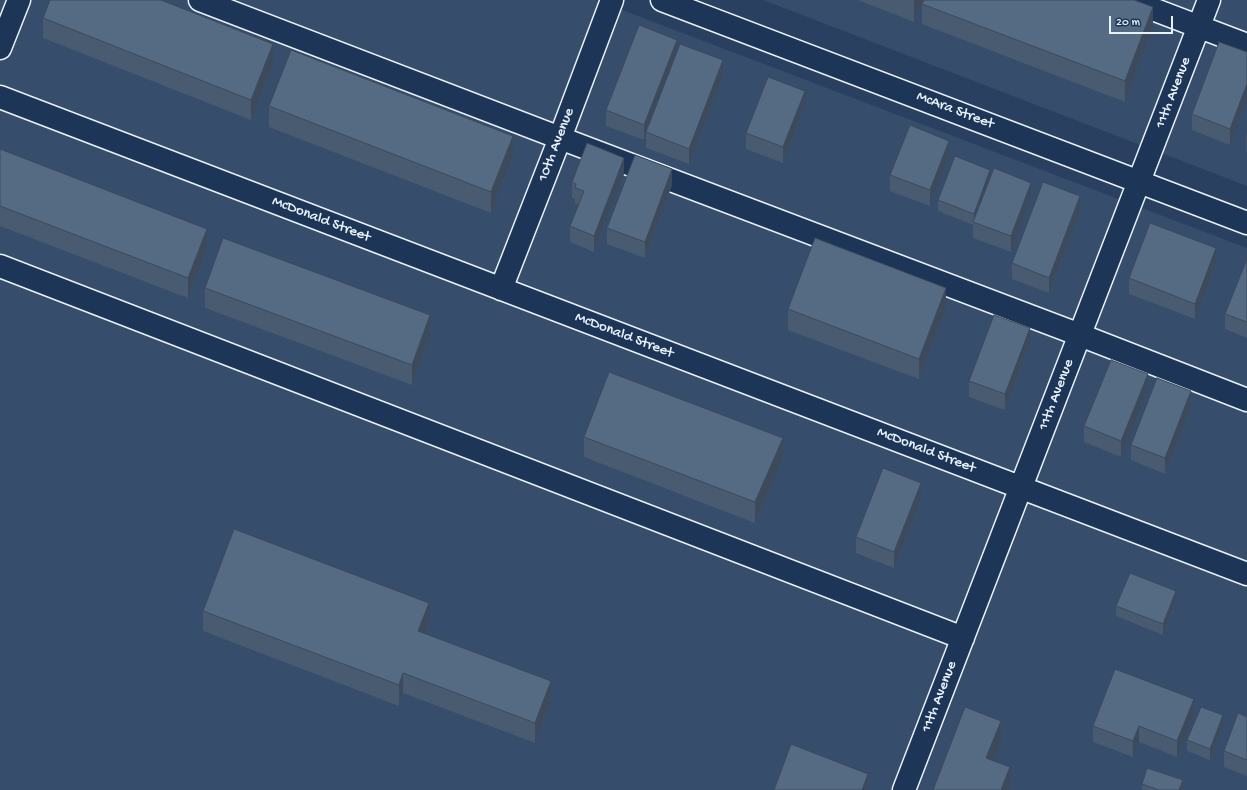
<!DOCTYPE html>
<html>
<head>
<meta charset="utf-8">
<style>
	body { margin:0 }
	#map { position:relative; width:1247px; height:790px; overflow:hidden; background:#294061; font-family:"Gochi Hand",sans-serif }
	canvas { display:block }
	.scale { position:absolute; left:1109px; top:16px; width:64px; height:18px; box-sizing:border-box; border:2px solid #e8f1f8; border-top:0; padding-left:5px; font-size:12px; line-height:14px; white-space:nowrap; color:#e8f1f8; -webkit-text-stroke:3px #1d3557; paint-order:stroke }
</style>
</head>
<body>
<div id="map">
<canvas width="1247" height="790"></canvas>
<div class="scale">20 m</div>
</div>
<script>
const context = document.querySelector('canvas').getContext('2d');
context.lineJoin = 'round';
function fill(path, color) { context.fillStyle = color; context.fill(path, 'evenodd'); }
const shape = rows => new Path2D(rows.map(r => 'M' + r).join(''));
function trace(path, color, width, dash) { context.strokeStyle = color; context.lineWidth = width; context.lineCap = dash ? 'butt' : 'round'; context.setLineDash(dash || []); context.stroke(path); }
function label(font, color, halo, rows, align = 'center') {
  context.font = font + ' "Gochi Hand",sans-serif'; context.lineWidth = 3; context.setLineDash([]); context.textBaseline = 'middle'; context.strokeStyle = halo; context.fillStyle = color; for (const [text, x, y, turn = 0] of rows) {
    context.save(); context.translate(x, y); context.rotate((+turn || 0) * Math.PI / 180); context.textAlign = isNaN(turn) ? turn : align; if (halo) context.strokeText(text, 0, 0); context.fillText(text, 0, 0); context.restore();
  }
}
const built = shape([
	[0,0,596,0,1247,248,1247,790,0,790],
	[763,0,1247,0,1247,186]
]);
const minor = shape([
	[200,0,560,138,1080,335,1247,400],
	[662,0,1247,223],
	[1129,0,1247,45],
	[0,48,19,0],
	[0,97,1247,574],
	[0,266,963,638],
	[501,289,560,138,612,0],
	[904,790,1209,0]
]);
const wall = shape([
	[858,0,923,0,914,22],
	[922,4,1153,28,1125,102,922,24],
	[43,18,273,65,251,120,43,38],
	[677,52,723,76,689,164,646,148,646,134,644,140,606,126,606,110],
	[1247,52,1230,145,1192,130,1192,114],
	[269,106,513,156,491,213,269,127],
	[805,106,783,163,746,149,746,133],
	[1247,133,1247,153,1246,152,1246,137],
	[0,149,207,249,188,298,0,226],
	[949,157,930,206,890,191,890,175],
	[624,174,594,252,570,242,570,226,579,205,575,203,575,199,572,198,572,182],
	[990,177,1031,198,1011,252,973,238,973,225,938,211,938,200],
	[672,185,645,258,607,244,607,228],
	[1080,212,1049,293,1012,279,1012,263],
	[1247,259,1247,338,1225,329,1225,314],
	[1216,264,1195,319,1129,294,1129,278],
	[205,288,430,336,412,385,205,308],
	[946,308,919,379,788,330,788,309],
	[1030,344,1005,410,969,397,969,381],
	[1148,390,1121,457,1084,442,1084,426],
	[1191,407,1165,474,1131,460,1131,445],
	[584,437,783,458,755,523,584,457],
	[921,499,894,568,856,553,856,537],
	[1176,601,1163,635,1116,616,1116,606],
	[203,611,429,623,425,633,551,701,535,743,403,693,399,706,203,631],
	[1194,715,1177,757,1139,742,1133,757,1093,742,1093,726],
	[1247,717,1247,776,1224,767,1224,751],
	[1223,726,1210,760,1187,751,1187,740],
	[1142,784,1183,790,1142,790]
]);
const shadedWall = shape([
	[915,0,923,0,914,22,914,1],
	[1153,7,1153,28,1125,102,1125,81],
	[677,40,677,56,646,132,646,134,644,140,644,125],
	[273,44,273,65,251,120,251,100],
	[723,60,723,76,689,164,689,149],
	[1247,84,1247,100,1230,145,1230,129],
	[805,91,805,106,783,163,783,147],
	[513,136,513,156,491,213,491,192],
	[949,141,949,157,930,206,930,190],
	[624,158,624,174,594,252,594,236],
	[672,169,672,185,645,258,645,242],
	[990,170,990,181,974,222,974,214],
	[1031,183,1031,198,1011,252,1011,236],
	[1080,196,1080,212,1049,293,1049,278],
	[207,229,207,249,188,298,188,278],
	[1216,248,1216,264,1195,319,1195,304],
	[946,288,946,308,919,379,919,359],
	[430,315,430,336,412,385,412,365],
	[1030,328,1030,344,1005,410,1005,394],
	[1148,374,1148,390,1121,457,1121,441],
	[1191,391,1191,407,1165,474,1165,458],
	[783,438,783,458,755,523,755,502],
	[921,483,921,499,894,568,894,552],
	[1176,591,1176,601,1163,635,1163,624],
	[429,603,429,623,418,651,418,631],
	[403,673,403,693,399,706,399,685],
	[551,681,551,701,535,743,535,723],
	[1194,699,1194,715,1177,757,1177,741],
	[1223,715,1223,726,1210,760,1210,749],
	[1001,721,1001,741,986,778,986,758],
	[1139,726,1139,742,1133,757,1133,741],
	[1010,767,1010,787,1009,790,1001,790],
	[868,774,868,790,862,790],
	[1183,780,1183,790,1179,790]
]);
const building = shape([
	[50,0,161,0,273,44,251,100,43,18,50,0],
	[924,0,1134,0,1153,7,1125,81,922,4,924,0],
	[639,25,677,40,644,125,606,110,639,25],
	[1219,42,1247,52,1247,84,1230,129,1192,114,1219,42],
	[680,44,723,60,689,149,646,132,680,44],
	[291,50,513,136,491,192,269,106,291,50],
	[768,77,805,91,783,147,746,133,768,77],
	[910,125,949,141,930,190,890,175,910,125],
	[587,143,624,158,594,236,570,226,584,191,575,188,576,184,572,182,587,143],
	[0,149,207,229,188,278,0,206,0,149],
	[635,155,672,169,645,242,607,228,635,155],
	[955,156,990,170,974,214,938,200,955,156],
	[994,168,1031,183,1011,236,973,222,994,168],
	[1043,182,1080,196,1049,278,1012,263,1043,182],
	[1150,223,1216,248,1195,304,1129,278,1150,223],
	[223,238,430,315,412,365,205,288,223,238],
	[815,238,946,288,919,359,788,309,815,238],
	[1247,259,1247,322,1225,314,1247,259],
	[994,315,1030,328,1005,394,969,381,994,315],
	[1111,360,1148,374,1121,441,1084,426,1111,360],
	[609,372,783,438,755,502,584,437,609,372],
	[1157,378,1191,391,1165,458,1131,445,1157,378],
	[883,468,921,483,894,552,856,537,883,468],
	[234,529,429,603,418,631,551,681,535,723,403,673,399,685,203,611,234,529],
	[1130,573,1176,591,1163,624,1116,606,1130,573],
	[1115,669,1194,699,1177,741,1139,726,1133,741,1093,726,1115,669],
	[965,707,1001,721,986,758,1010,767,1001,790,933,790,965,707],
	[1201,707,1223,715,1210,749,1187,740,1201,707],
	[1238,713,1247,717,1247,760,1224,751,1238,713],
	[791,744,868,774,862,790,774,790,791,744],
	[1147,768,1183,780,1179,790,1159,790,1142,784,1147,768]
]);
const streetNames = [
	["11th Avenue",1174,93,-69],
	["McAra Street",955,111,21],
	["10th Avenue",557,145,-69],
	["McDonald Street",321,220,21],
	["McDonald Street",624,336,21],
	["11th Avenue",1057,395,-69],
	["McDonald Street",926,451,21],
	["11th Avenue",940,697,-69]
];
fill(built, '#364d6b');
trace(minor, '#e8f1f8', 25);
trace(minor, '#1d3557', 22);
fill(wall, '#495b71');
fill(shadedWall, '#3c4a5c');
fill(building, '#556a83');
trace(building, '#3c4a5c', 1);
label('15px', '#e8f1f8', '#1d3557', streetNames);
</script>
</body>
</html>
